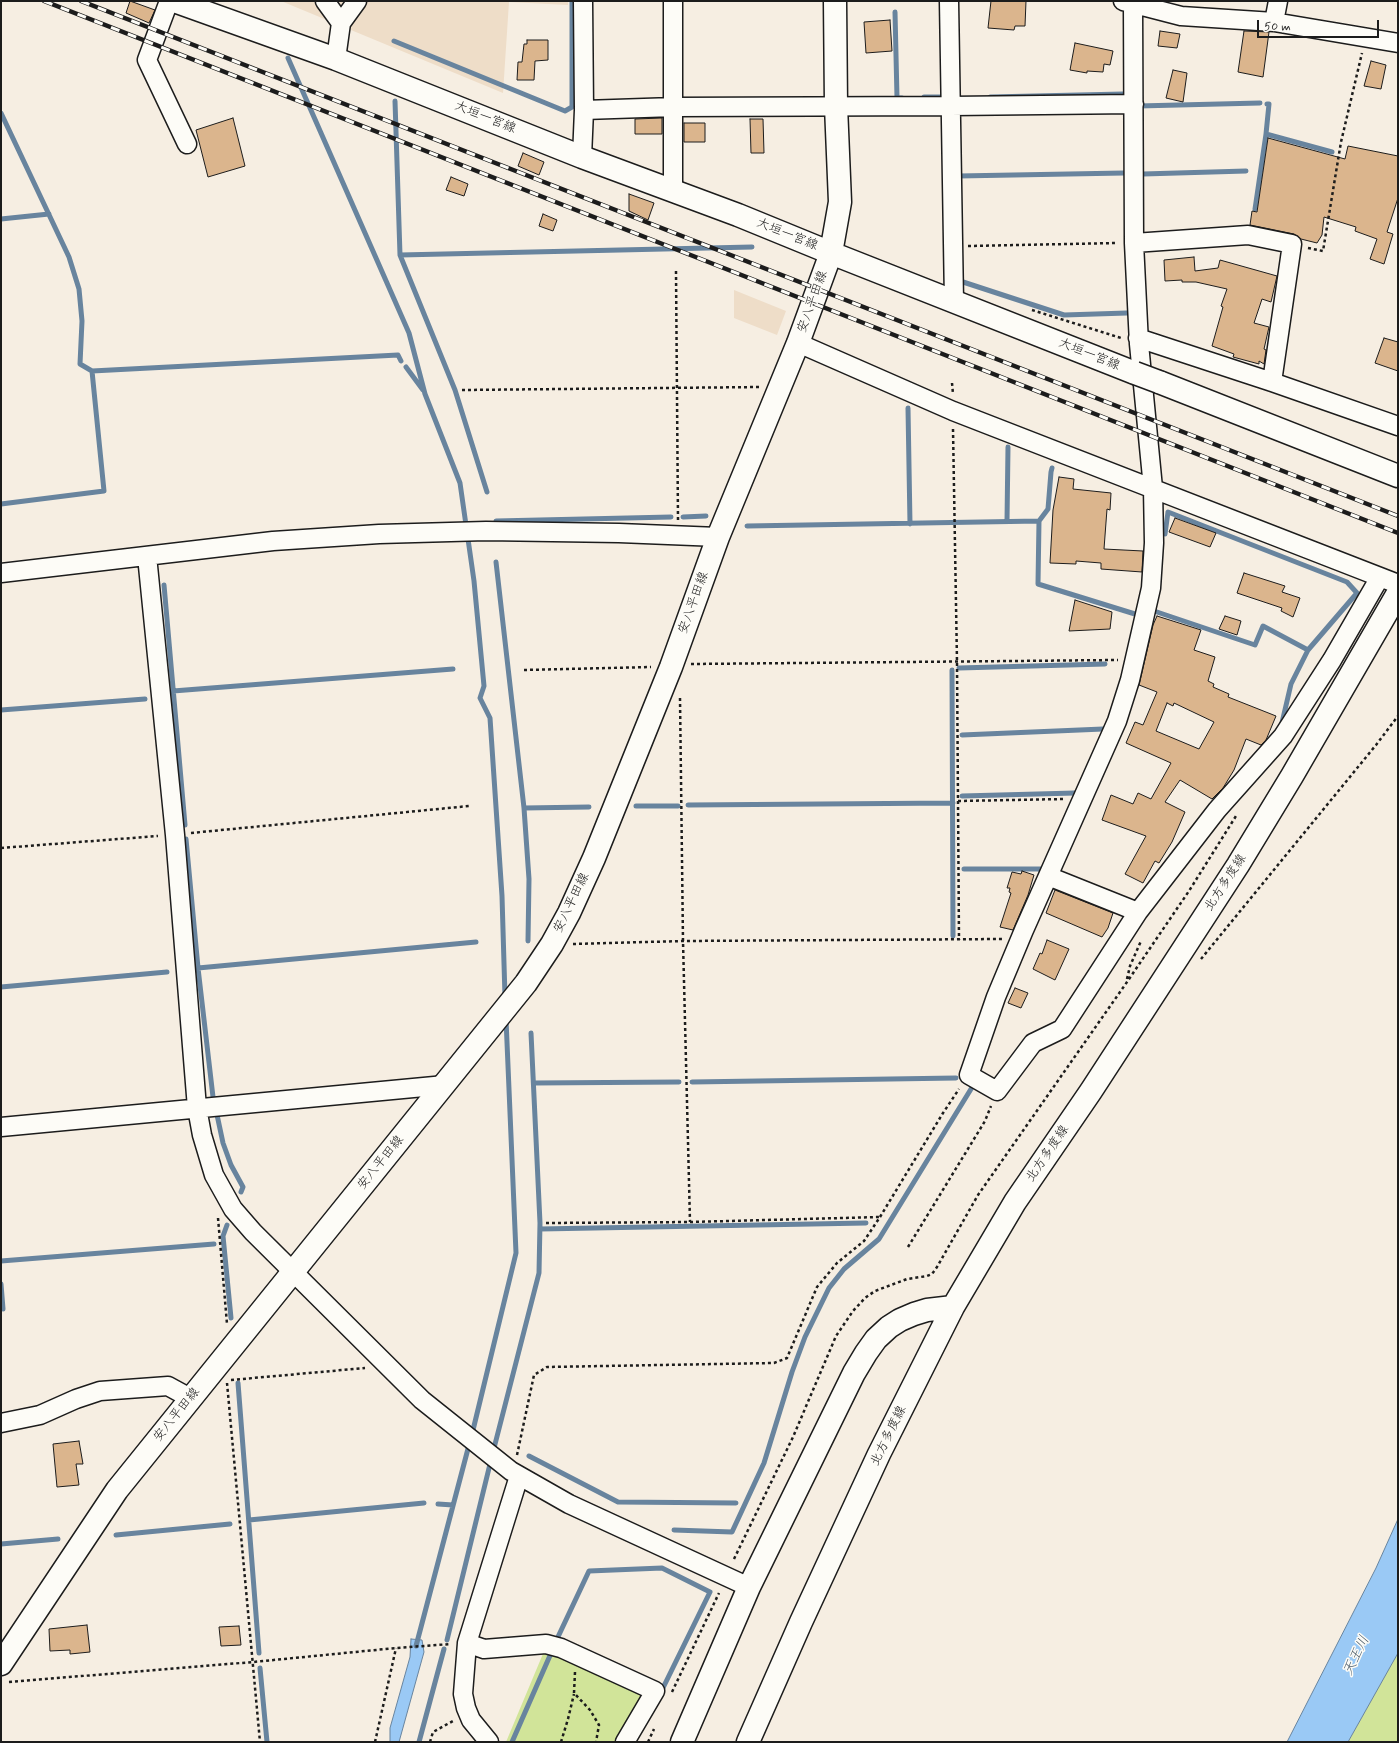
<!DOCTYPE html>
<html>
<head>
<meta charset="utf-8">
<style>
	body { margin:0 }
	#map { position:relative; width:1399px; height:1743px; overflow:hidden; background:#f6eee2; font-family:Mynerve,sans-serif }
	canvas { display:block }
	.frame { position:absolute; inset:0; border:2px solid #1c1c1c; pointer-events:none }
	.scale { position:absolute; left:1257px; top:20px; width:122px; height:18px; box-sizing:border-box; border:2px solid #1c1c1c; border-top:0; padding-left:5px; font-size:12px; line-height:14px; white-space:nowrap; color:#1c1c1c; -webkit-text-stroke:3px #fdfcf7; paint-order:stroke }
</style>
</head>
<body>
<div id="map">
<canvas width="1399" height="1743"></canvas>
<div class="frame"></div>
<div class="scale">50 m</div>
</div>
<script>
const context = document.querySelector('canvas').getContext('2d');
context.lineJoin = 'round';
function fill(path, color) { context.fillStyle = color; context.fill(path, 'evenodd'); }
const shape = rows => new Path2D(rows.map(r => 'M' + r).join(''));
function trace(path, color, width, dash) { context.strokeStyle = color; context.lineWidth = width; context.lineCap = dash ? 'butt' : 'round'; context.setLineDash(dash || []); context.stroke(path); }
function label(font, color, halo, rows, align = 'center') {
  context.font = font + ' Mynerve,"Klee One",sans-serif'; context.lineWidth = 3; context.setLineDash([]); context.textBaseline = 'middle'; context.strokeStyle = halo; context.fillStyle = color; for (const [text, x, y, turn = 0] of rows) {
    context.save(); context.translate(x, y); context.rotate((+turn || 0) * Math.PI / 180); context.textAlign = isNaN(turn) ? turn : align; if (halo) context.strokeText(text, 0, 0); context.fillText(text, 0, 0); context.restore();
  }
}
const built = shape([
	[281,1,568,1,568,5,509,2,503,93],
	[734,290,786,311,777,335,734,318]
]);
const green = shape([
	[545,1649,648,1694,621,1742,506,1742],
	[1398,1653,1398,1742,1348,1742,1390,1666]
]);
const water = shape([
	[1398,1519,1398,1653,1348,1742,1287,1742,1376,1568,1398,1519],
	[411,1639,422,1640,424,1652,399,1742,390,1742,390,1728,410,1657,411,1639]
]);
const stream = shape([
	[895,12,897,98,902,98],
	[394,41,565,111,572,107,572,1],
	[288,58,409,333,425,394,460,483,474,581,484,686,480,698,490,718,502,896,505,997],
	[924,97,944,97],
	[990,97,1123,94],
	[395,101,400,255,455,390,487,492],
	[1267,104,1269,104,1266,134,1332,152],
	[1138,106,1260,103],
	[1,113,69,257,79,289,82,321,80,364,92,371,398,355,401,361],
	[1143,174,1246,171],
	[958,176,1124,173],
	[1255,209,1266,134],
	[1,219,49,214],
	[400,255,752,247],
	[960,281,1064,315,1127,313],
	[406,367,423,390],
	[908,408,910,524],
	[1,504,104,491,92,371],
	[683,517,706,516],
	[496,521,671,517],
	[1007,521,1008,447],
	[1039,521,1048,509,1051,472,1052,468],
	[747,526,1039,521,1038,584,1135,614],
	[496,562,524,808,529,879,528,941],
	[164,585,185,825],
	[1154,611,1255,645,1263,626,1308,650,1357,593,1347,582,1168,512,1165,534],
	[959,668,1105,664],
	[952,670,953,936],
	[173,691,453,669],
	[1,710,145,699],
	[1281,727,1291,684,1308,650],
	[962,735,1103,729],
	[962,796,1075,793],
	[688,805,953,803],
	[636,806,678,806],
	[524,808,589,807],
	[186,839,198,968,213,1097],
	[964,869,1042,869],
	[198,968,476,942],
	[1,987,167,972],
	[692,1082,956,1078],
	[534,1083,679,1082],
	[216,1110,223,1143,231,1165,243,1187,241,1192],
	[227,1225,223,1236,231,1318],
	[540,1229,866,1223],
	[1,1261,214,1244],
	[1,1284,3,1309],
	[238,1383,259,1653],
	[493,1452,539,1273,540,1223,531,1033],
	[529,1456,618,1502,736,1503],
	[438,1504,453,1505],
	[249,1520,424,1503],
	[674,1530,732,1532,764,1463,792,1372,805,1337,829,1288,844,1269,879,1239,971,1089],
	[116,1535,230,1524],
	[1,1544,58,1539],
	[557,1639,589,1571,662,1568,710,1592,660,1694],
	[447,1640,491,1460],
	[416,1646,474,1426,516,1253,506,1019],
	[260,1668,267,1742],
	[419,1742,444,1649],
	[512,1742,552,1651]
]);
const building = shape([
	[130,1,155,10,149,23,126,13,130,1],
	[991,1,1026,1,1025,26,1015,26,1014,30,988,28,991,1],
	[890,20,892,51,866,53,864,22,890,20],
	[1160,31,1180,34,1177,48,1158,46,1160,31],
	[1244,31,1269,32,1263,77,1238,72,1244,31],
	[527,40,548,40,548,60,535,61,534,80,517,80,518,62,522,62,524,44,527,44,527,40],
	[1075,43,1113,51,1110,65,1104,64,1103,72,1087,71,1087,73,1070,70,1075,43],
	[1371,61,1386,65,1381,89,1364,86,1371,61],
	[1173,70,1187,73,1183,102,1166,98,1173,70],
	[233,118,245,166,208,177,196,130,233,118],
	[662,118,662,134,635,134,635,119,662,118],
	[750,119,763,119,764,153,751,153,750,119],
	[684,123,705,123,705,142,684,142,684,123],
	[1268,138,1345,159,1348,146,1398,156,1398,198,1387,232,1393,234,1384,264,1370,259,1377,239,1355,231,1356,227,1324,217,1322,235,1317,243,1301,239,1294,234,1250,225,1252,211,1257,212,1268,138],
	[523,153,544,162,539,175,518,166,523,153],
	[451,177,468,184,464,196,446,190,451,177],
	[629,194,654,203,648,220,629,211,629,194],
	[543,214,557,220,553,231,539,226,543,214],
	[1194,257,1195,271,1218,268,1220,260,1277,276,1271,302,1262,299,1254,323,1269,327,1264,349,1266,350,1264,364,1259,361,1259,364,1233,357,1234,354,1212,346,1223,307,1221,306,1227,289,1196,282,1182,282,1182,280,1165,281,1164,260,1194,257],
	[1384,338,1398,342,1398,371,1375,363,1384,338],
	[1059,477,1074,479,1073,489,1111,493,1110,510,1107,509,1104,549,1143,551,1142,572,1101,569,1101,563,1076,561,1076,564,1050,563,1053,510,1059,477],
	[1175,518,1216,533,1210,547,1169,532,1175,518],
	[1244,573,1285,586,1282,592,1300,598,1293,617,1281,611,1282,608,1237,593,1244,573],
	[1075,600,1112,612,1110,629,1069,631,1075,600],
	[1157,616,1201,630,1194,650,1215,657,1208,681,1214,684,1213,687,1229,694,1228,697,1276,716,1266,740,1261,745,1246,739,1234,770,1223,788,1212,799,1180,780,1165,802,1185,812,1172,842,1159,863,1155,861,1143,883,1125,874,1146,836,1102,820,1111,795,1133,804,1138,793,1151,799,1171,763,1126,743,1135,722,1143,725,1157,692,1139,685,1153,625,1157,616],
	[1167,703,1173,706,1174,703,1214,722,1199,749,1156,731,1167,703],
	[1225,616,1241,621,1237,635,1219,629,1225,616],
	[1022,871,1034,875,1028,895,1013,930,1000,927,1011,893,1009,892,1010,888,1007,888,1012,872,1021,874,1022,871],
	[1055,890,1113,913,1108,928,1102,937,1046,913,1055,890],
	[1047,940,1069,949,1055,980,1033,969,1040,953,1042,954,1047,940],
	[1015,988,1028,993,1021,1008,1008,1003,1015,988],
	[79,1441,83,1464,76,1464,79,1485,57,1487,53,1444,79,1441],
	[87,1625,90,1652,70,1654,70,1650,50,1651,49,1629,87,1625],
	[239,1626,241,1645,221,1646,219,1627,239,1626]
]);
const path = shape([
	[968,246,1117,243],
	[1308,248,1323,251,1341,142,1362,53],
	[676,271,678,520],
	[1032,310,1121,338],
	[952,383,953,394],
	[462,390,761,387],
	[953,429,957,662,959,940],
	[691,664,1118,660],
	[524,670,651,667],
	[680,698,683,941,690,1222],
	[958,801,1065,799],
	[191,833,469,806],
	[1,848,158,836],
	[573,944,683,941,1002,939],
	[1201,959,1376,745,1398,716],
	[1127,979,1130,966,1141,941],
	[218,1218,227,1324],
	[546,1223,690,1222,880,1217],
	[908,1247,985,1121,991,1106],
	[231,1380,365,1368],
	[227,1383,260,1742],
	[517,1455,534,1375,547,1367,774,1363,787,1358,817,1287,837,1263,864,1241,880,1217,943,1113,959,1089],
	[734,1559,793,1437,836,1336,853,1311,865,1298,875,1291,907,1279,927,1276,932,1274,937,1267,978,1195,1127,982,1189,891,1236,816],
	[575,1672,574,1693,590,1710,599,1725,596,1742],
	[9,1682,253,1662,396,1648,451,1644],
	[672,1692,719,1593],
	[375,1742,396,1648],
	[430,1742,433,1732,453,1721],
	[561,1742,568,1719,574,1694],
	[648,1742,654,1729]
]);
const minor = shape([
	[169,1,147,60,187,144],
	[325,1,341,23,357,1],
	[673,1,673,191],
	[949,1,954,302],
	[1123,1,1181,16,1274,22,1398,43],
	[1133,5,1134,243,1139,344,1153,488,1154,543,1151,588,1130,680,1117,721,1024,930,996,997,969,1075,997,1091,1033,1043,1062,1029,1138,912,1217,810,1283,736,1332,660,1380,577],
	[1274,22,1278,1],
	[336,59,341,23],
	[584,110,674,107,951,106,1134,104],
	[582,157,584,110,583,1],
	[1134,243,1248,235,1292,244,1272,382],
	[1138,338,1272,382,1398,426],
	[798,343,953,411,1398,584],
	[147,556,175,835,197,1108,202,1135,214,1175,233,1209,253,1232,422,1400,511,1471,569,1504,749,1587],
	[1,573,273,541,379,534,486,531,619,533,718,537],
	[1048,876,1138,912],
	[1,1127,445,1085],
	[1,1423,40,1415,76,1399,100,1391,168,1386,190,1398],
	[467,1643,484,1649,546,1644,561,1648,655,1691,625,1742],
	[489,1742,471,1720,466,1708,463,1694,467,1643,519,1476]
]);
const major = shape([
	[174,1,336,59,582,157,738,215,831,253,1135,373],
	[1159,382,1398,476],
	[1,1664,117,1490,526,983,552,944,569,913,594,858,671,667,718,537,798,343,831,253,840,202,836,106,835,1],
	[682,1742,749,1587,854,1373,866,1353,876,1339,889,1327,900,1320,914,1314,927,1310,953,1307],
	[748,1742,801,1622,879,1454,953,1307,1015,1202,1091,1091,1238,865,1292,776,1398,593]
]);
const rail = shape([
	[44,1,1398,533],
	[81,1,1398,516]
]);
const majorBridge = shape([
	[1135,373,1159,382]
]);
const streetNames = [
	["大垣一宮線",485,118,22],
	["大垣一宮線",787,235,22],
	["安八平田線",813,302,-70],
	["大垣一宮線",1089,355,22],
	["安八平田線",694,603,-70],
	["北方多度線",1226,883,-57],
	["安八平田線",572,903,-64],
	["北方多度線",1048,1154,-56],
	["安八平田線",381,1163,-51],
	["安八平田線",177,1415,-51],
	["北方多度線",889,1436,-64]
];
const waterNames = [
	["天王川",1357,1656,-64]
];
fill(built, '#eeddc8');
fill(green, '#d1e499');
fill(water, '#9ac9f5');
trace(water, '#68849e', 1);
trace(stream, '#68849e', 5);
fill(building, '#dbb58d');
trace(building, '#1c1c1c', 1);
trace(minor, '#1c1c1c', 21);
trace(major, '#1c1c1c', 25);
trace(path, '#1c1c1c', 2.5, [3, 3]);
trace(minor, '#fdfcf7', 18);
trace(major, '#fdfcf7', 22);
trace(rail, '#1c1c1c', 4.5);
trace(rail, '#fdfcf7', 3, [9]);
trace(majorBridge, '#1c1c1c', 25, []);
trace(majorBridge, '#fdfcf7', 22);
label('13px', '#1c1c1c', '#fdfcf7', streetNames);
label('italic 14px', '#485968', '#fdfcf7', waterNames);
</script>
</body>
</html>
